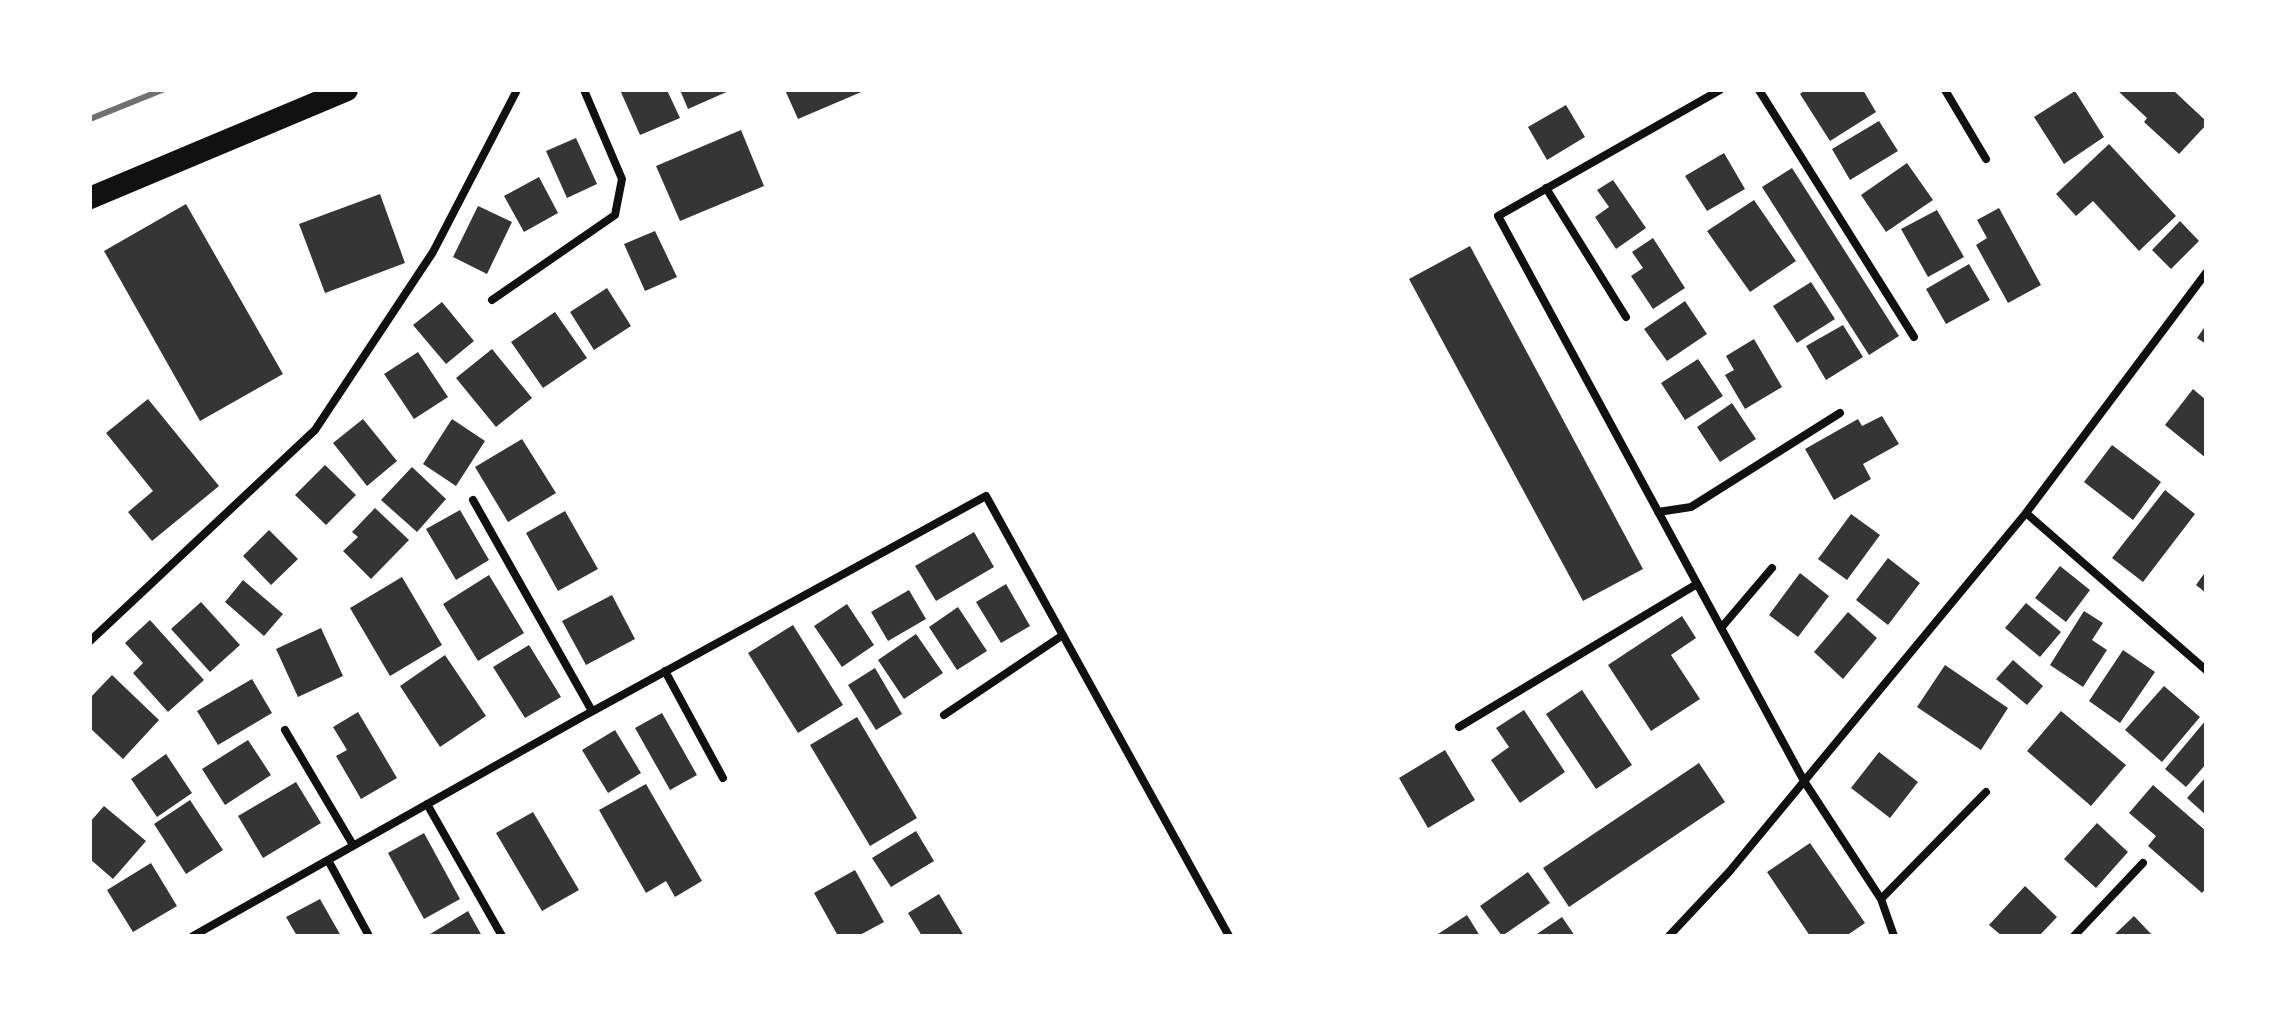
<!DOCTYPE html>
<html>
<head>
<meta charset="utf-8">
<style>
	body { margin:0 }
	#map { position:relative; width:2296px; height:1026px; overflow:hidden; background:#fff; font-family:Commissioner,sans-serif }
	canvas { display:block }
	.frame { position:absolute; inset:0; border:92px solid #fff; pointer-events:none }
</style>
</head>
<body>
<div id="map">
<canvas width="2296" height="1026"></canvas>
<div class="frame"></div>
</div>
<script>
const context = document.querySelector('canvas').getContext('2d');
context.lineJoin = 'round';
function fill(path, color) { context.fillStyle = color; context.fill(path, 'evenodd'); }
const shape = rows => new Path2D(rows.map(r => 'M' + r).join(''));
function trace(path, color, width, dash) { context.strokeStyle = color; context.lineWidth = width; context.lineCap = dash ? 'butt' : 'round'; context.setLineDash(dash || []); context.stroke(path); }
const building = shape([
	[620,90,667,90,680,118,640,135],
	[680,90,731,90,688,109],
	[785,90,866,90,798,119],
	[1805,90,1863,90,1876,112,1830,141,1800,94],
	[2117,90,2176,90,2175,92,2206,121,2206,125,2179,154,2144,122,2147,118],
	[2075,91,2104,137,2064,164,2034,117],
	[1566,105,1585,137,1547,160,1528,127],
	[1879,121,1898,151,1850,180,1832,149],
	[741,130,764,186,680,221,656,166],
	[576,138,597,184,567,198,546,151],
	[2109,144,2176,216,2139,251,2093,201,2076,216,2056,194],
	[1724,153,1745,189,1707,211,1685,176],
	[1907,163,1933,200,1886,232,1861,195],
	[1792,168,1899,336,1869,355,1762,187],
	[539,177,558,213,524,232,504,196],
	[1613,180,1646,228,1616,249,1595,217,1609,207,1597,190],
	[380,194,405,263,325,293,299,224],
	[1754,200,1796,261,1750,292,1707,231],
	[186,204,283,374,200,421,104,251],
	[478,206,512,222,487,274,453,257],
	[1999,208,2041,285,2008,303,1976,245,1987,238,1977,220],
	[1937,210,1964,257,1928,277,1901,229],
	[2180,221,2199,241,2171,269,2152,250],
	[655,231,677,277,645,291,624,244],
	[1653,238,1685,288,1653,309,1631,276,1643,268,1632,252],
	[1470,246,1643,569,1583,601,1409,279],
	[1969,264,1990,300,1946,324,1926,289],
	[1811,282,1835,319,1797,343,1773,306],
	[607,288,631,326,594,350,570,312],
	[1685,301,1707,334,1667,361,1644,329],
	[442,302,474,341,446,364,413,325],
	[555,312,587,358,543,388,511,342],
	[1843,325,1863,357,1826,380,1806,346],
	[2206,325,2206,344,2197,338],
	[1754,339,1782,387,1745,409,1725,375,1734,370,1726,356],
	[492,349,532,398,496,427,456,378],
	[418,352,448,397,414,419,384,374],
	[1698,359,1723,396,1685,420,1661,383],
	[2193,389,2206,400,2206,458,2165,425],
	[148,399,219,486,152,541,128,512,153,491,106,433],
	[1732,403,1756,439,1720,462,1697,427],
	[1882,416,1899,444,1863,464,1871,479,1834,500,1805,449,1858,419,1862,426],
	[363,419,397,461,367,486,333,443],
	[452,419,485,441,456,486,423,464],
	[522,439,556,493,508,522,475,467],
	[2112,445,2161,482,2133,520,2084,482],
	[325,465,356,495,326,525,295,495],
	[412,467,446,499,417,532,381,500],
	[2165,490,2195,514,2143,582,2112,558],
	[375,508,409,540,371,579,343,551,358,537,352,532],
	[460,510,489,560,456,580,426,529],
	[565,511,598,569,558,591,526,533],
	[1851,514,1880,535,1847,580,1818,559],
	[269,530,298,559,271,585,243,556],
	[974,532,994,567,936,601,915,566],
	[1888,558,1920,583,1888,625,1856,600],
	[2060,566,2090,590,2066,622,2035,598],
	[2206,571,2206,593,2196,585],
	[1800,573,1829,596,1798,637,1769,615],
	[489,575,524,633,478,661,443,604],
	[402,577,442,645,390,676,350,608],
	[243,580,283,614,264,636,225,602],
	[1006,584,1030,626,1001,643,976,602],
	[909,590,926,619,888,641,871,612],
	[612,595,635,639,586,665,562,621],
	[201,602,240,645,210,672,171,629],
	[2026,603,2061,632,2040,657,2005,628],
	[847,604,874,645,842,667,814,626],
	[958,607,987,651,957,670,929,627],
	[2084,611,2103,623,2092,640,2107,650,2083,687,2050,665],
	[1848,612,1877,638,1843,679,1814,652],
	[1682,616,1696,638,1671,655,1700,699,1651,731,1608,665],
	[150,620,204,680,168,712,133,673,143,663,125,643],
	[793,625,843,705,798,733,748,653],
	[321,628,343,676,298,697,276,649],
	[916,634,943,673,904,699,878,660],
	[529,645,561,697,525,718,493,667],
	[2123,650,2155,672,2120,723,2089,701],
	[445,655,486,716,440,747,400,686],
	[2013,660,2043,686,2027,705,1996,679],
	[1945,665,2008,708,1981,750,1917,707],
	[875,668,902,714,876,730,848,685],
	[112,675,159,720,123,759,90,728,90,698],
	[252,679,272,713,218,745,197,711],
	[2164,686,2200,717,2162,762,2125,730],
	[1582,690,1632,765,1596,789,1546,714],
	[1524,710,1565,772,1520,803,1491,760,1509,747,1496,728],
	[2061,711,2126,765,2091,806,2027,751],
	[358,712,397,778,361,799,336,756,347,750,333,727],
	[662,713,697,775,670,790,635,728],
	[857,717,917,818,870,846,810,745],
	[2206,720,2206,764,2186,787,2165,769],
	[615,730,641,773,608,793,582,750],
	[248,740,271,775,225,805,202,769],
	[1445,750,1475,800,1428,828,1399,778],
	[1879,752,1918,782,1890,818,1851,788],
	[166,754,192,793,157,817,131,779],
	[1699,763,1725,802,1569,907,1543,868],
	[2206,777,2206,815,2187,798],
	[296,782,321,823,263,858,238,816],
	[646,784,702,881,675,897,666,881,646,893,599,810],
	[2153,785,2206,831,2206,888,2202,893,2148,846,2156,836,2129,813],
	[190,800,223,850,186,874,154,824],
	[104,806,146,841,113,879,90,859,90,822],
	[533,812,579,890,542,911,496,833],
	[2097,823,2128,852,2096,888,2064,859],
	[916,831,934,861,891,887,872,858],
	[424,833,460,899,424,919,388,853],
	[1810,843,1865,923,1846,936,1810,936,1767,872],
	[151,863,177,906,133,932,107,890],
	[855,870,884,922,858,936,838,936,814,893],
	[1528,872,1550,903,1502,936,1480,906],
	[2025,886,2057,917,2039,936,2002,936,1989,925],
	[939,894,964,936,922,936,908,913],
	[320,899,341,936,297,936,286,917],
	[468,911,482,936,427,936],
	[1467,915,1480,936,1435,936],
	[2134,916,2153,936,2113,936],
	[1562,917,1575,936,1534,936]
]);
const minor = shape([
	[1720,90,1498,216,1804,781,1881,899,1894,936],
	[1759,90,1914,337],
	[1945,90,1986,159],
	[1546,188,1626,317],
	[492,300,615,215,622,179,584,90],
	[473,500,592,711],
	[1658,512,1691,507,1840,413],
	[2026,513,2206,670],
	[1721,628,1772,568],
	[90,641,315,430,433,252,517,90],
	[665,671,723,778],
	[944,715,1063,635],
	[1459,727,1697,584],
	[285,730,353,845],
	[427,804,502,936],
	[328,860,369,936],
	[1881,899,1986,792],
	[193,936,582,717,986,496,1229,936],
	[1669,936,1729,872,2026,513,2206,273],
	[2074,936,2143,863]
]);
const trunk = shape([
	[90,198,347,90]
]);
const rail = shape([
	[90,119,162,90]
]);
fill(building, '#353535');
trace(minor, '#111', 8);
trace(trunk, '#111', 22);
trace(rail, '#707070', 6);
</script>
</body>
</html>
